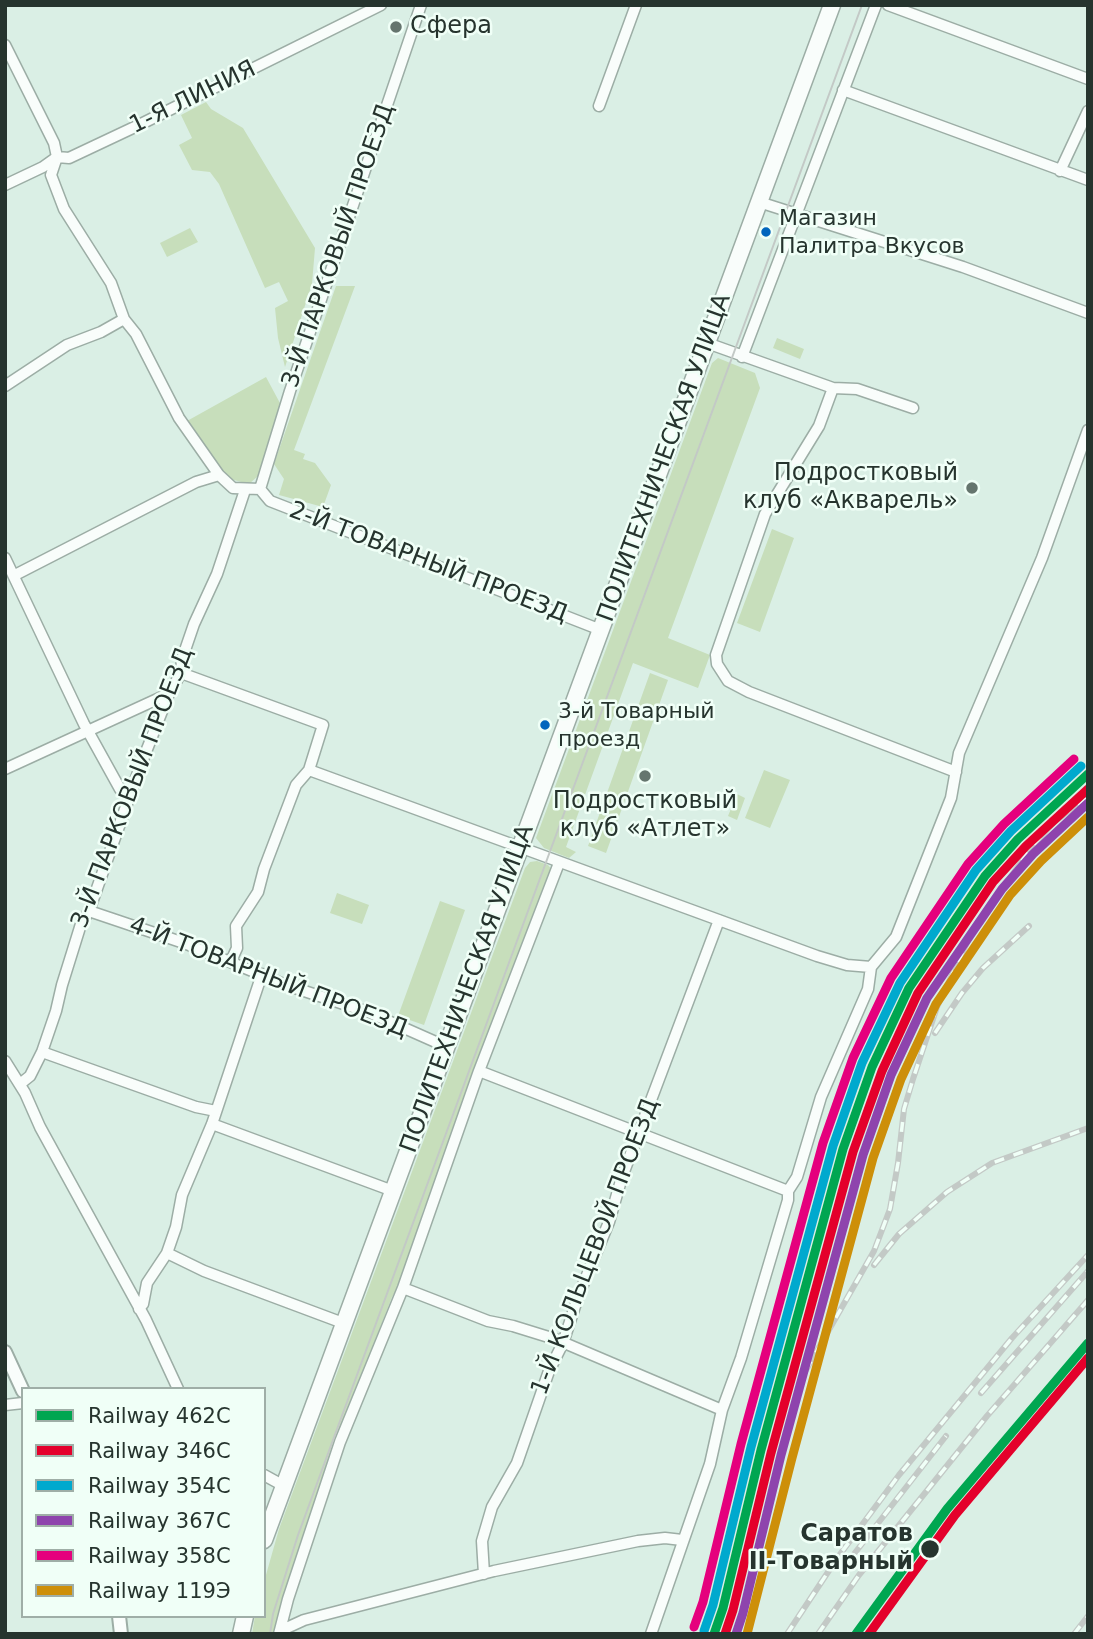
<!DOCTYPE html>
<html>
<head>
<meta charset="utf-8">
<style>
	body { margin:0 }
	#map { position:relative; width:1093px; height:1639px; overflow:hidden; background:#daefe5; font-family:"DejaVu Sans",sans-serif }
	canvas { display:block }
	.frame { position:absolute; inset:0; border:7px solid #26342e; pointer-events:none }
	.legend { position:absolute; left:21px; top:1387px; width:245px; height:231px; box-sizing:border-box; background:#f0fff7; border:2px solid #9faea7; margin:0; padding:9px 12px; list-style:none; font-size:21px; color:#26342e }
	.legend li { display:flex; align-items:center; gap:14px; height:35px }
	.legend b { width:35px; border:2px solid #9faea7 }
</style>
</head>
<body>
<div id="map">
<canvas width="1093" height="1639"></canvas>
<div class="frame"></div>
<ul class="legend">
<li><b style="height:9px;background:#00a651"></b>Railway 462С</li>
<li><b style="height:9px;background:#e4002b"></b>Railway 346С</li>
<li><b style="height:9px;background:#00a9ce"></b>Railway 354С</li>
<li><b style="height:9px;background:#8e44ad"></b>Railway 367С</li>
<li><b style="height:9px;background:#e5007d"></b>Railway 358С</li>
<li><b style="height:9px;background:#cd8f09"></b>Railway 119Э</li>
</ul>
</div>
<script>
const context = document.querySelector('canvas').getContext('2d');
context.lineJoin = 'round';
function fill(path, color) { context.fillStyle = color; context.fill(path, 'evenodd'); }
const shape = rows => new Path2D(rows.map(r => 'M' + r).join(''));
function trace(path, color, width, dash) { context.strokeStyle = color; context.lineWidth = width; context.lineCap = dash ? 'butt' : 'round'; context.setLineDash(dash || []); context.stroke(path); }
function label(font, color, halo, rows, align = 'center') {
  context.font = font + ' "DejaVu Sans",sans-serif'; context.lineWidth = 5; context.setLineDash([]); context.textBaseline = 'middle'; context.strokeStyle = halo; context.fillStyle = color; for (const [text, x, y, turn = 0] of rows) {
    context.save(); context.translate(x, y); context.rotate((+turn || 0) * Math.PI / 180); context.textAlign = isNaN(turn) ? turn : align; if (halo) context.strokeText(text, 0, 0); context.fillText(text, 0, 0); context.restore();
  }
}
const green = shape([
	[206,102,211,109,243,128,315,248,312,284,285,367,278,338,275,308,288,301,279,282,265,288,219,184,210,172,192,170,179,145,192,138,181,115],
	[190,228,198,242,167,257,160,243],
	[336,286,355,286,294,450,305,454,303,459,315,463,331,485,323,507,279,495,284,479,274,464],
	[777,338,804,349,800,359,773,348],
	[718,358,755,373,760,388,668,638,710,655,698,688,633,663,566,847,576,852,569,858,544,848,536,838,712,363],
	[266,377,281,405,258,476,249,484,234,480,220,472,187,421],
	[772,529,794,538,760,632,737,623],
	[650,673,668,680,606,853,588,846],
	[764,770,790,780,770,828,745,818],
	[737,794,745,798,737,820,728,816],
	[537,861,548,865,552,870,435,1186,424,1208,400,1284,392,1297,336,1441,283,1601,274,1634,252,1634,255,1616,264,1616,264,1582,279,1529,525,868,530,862],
	[337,893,369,905,362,924,330,913],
	[440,901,465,910,424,1025,398,1016]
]);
const minor = shape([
	[888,5,1088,79],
	[5,45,54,143,57,157,51,175,64,209,111,283,124,319,136,334,179,418,219,475,233,488,260,489],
	[843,90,1088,180],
	[599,106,636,5],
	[1060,171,1088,111],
	[5,185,43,167,57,157,69,158,139,125,381,5],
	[759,202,963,267,1088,313],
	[707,343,833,388,857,389,913,408],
	[742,357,876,5],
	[5,386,67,345,101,332,124,319],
	[833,388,819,426,765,514,716,655,717,664,728,681,749,692,956,772],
	[260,489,290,391,421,5],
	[260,489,270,501,601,630],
	[5,558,84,724,120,789,130,795],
	[15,575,196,482,219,475],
	[181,673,323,725,309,770,296,785,264,869,258,892,236,926,237,948,231,961],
	[5,769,164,696,168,696],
	[309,770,817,956,847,965,871,967],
	[89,911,184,943,286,985,368,1012,447,1047],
	[42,1052,196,1107,216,1111],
	[5,1061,25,1093,40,1127,146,1320,178,1389],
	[479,1071,788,1191],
	[20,1084,30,1076,42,1052,56,1011,62,985,81,924,89,911,140,767,168,696,181,673,182,659,194,624,217,574,245,490],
	[212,1124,393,1191],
	[167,1253,204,1271,343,1323],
	[403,1288,488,1321,513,1326,555,1339,722,1410],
	[139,1309,143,1304,147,1283,167,1253,176,1227,182,1195,212,1124,262,974],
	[5,1405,23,1403],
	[264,1475,284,1486],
	[484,1574,482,1541,492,1507,517,1463,549,1371,563,1343,578,1297,609,1222,622,1177,719,920],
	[280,1631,304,1620,494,1571,638,1541,665,1538,682,1540],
	[279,1634,288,1599,340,1442,403,1288,479,1071,559,863],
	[651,1634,710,1464,722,1410,741,1358,788,1200,788,1191,797,1177,821,1097,868,989,871,967,896,937,951,798,959,753,1042,558,1088,430]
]);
const tertiary = shape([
	[5,1352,23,1391],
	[119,1616,121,1634]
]);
const primary = shape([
	[264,1540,832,5],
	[241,1634,245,1616]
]);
const tram = shape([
	[270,1634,273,1614,298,1535,862,5]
]);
const rail = shape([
	[935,1033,962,993,983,968,1029,926],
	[874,1265,899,1234,947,1192,992,1163,1088,1128],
	[806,1370,874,1251,890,1209,898,1163,904,1109,913,1079,937,1007,973,930,1034,844,1054,822,1088,796],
	[981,1393,1088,1271],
	[847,1563,946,1436],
	[787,1634,838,1557,899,1475,1012,1338,1088,1255],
	[818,1634,859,1575,987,1416,1088,1300],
	[1074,1634,1088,1616]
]);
const rail1 = shape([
	[714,1634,723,1608,761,1450,843,1149,872,1067,909,988,985,876,1018,839,1088,774],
	[856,1634,947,1509,1088,1343]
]);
const rail2 = shape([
	[725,1634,733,1610,771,1453,853,1152,882,1071,918,993,993,882,1026,846,1088,789],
	[869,1634,955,1515,1088,1358]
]);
const rail3 = shape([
	[704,1631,713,1605,751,1447,833,1146,862,1063,900,983,976,870,1011,831,1081,766]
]);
const rail4 = shape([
	[736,1634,743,1613,781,1455,863,1155,891,1075,927,998,1002,889,1033,854,1088,803]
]);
const rail5 = shape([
	[694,1627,703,1602,741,1444,823,1143,853,1058,891,978,968,864,1004,824,1074,759]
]);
const rail6 = shape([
	[747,1634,792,1458,873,1158,901,1079,936,1004,1010,895,1041,861,1088,817]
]);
const markers = [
	[396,27,7,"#65756e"],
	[766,232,6,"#0065bd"],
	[972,488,7,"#65756e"],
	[545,725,6,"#0065bd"],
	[645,776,7,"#65756e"],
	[930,1549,10,"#26342e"]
];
const busNames = [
	["Магазин",779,219],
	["Палитра Вкусов",779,247],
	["3-й Товарный",558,712],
	["проезд",558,740]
];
const poiNames = [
	["Сфера",410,27],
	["Подростковый",958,474,"right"],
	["клуб «Акварель»",958,502,"right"],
	["Подростковый",645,802,"center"],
	["клуб «Атлет»",645,830,"center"]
];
const streetNames = [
	["1-Я ЛИНИЯ",193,98,-26],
	["3-Й ПАРКОВЫЙ ПРОЕЗД",339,246,-71],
	["ПОЛИТЕХНИЧЕСКАЯ УЛИЦА",665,458,-70],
	["2-Й ТОВАРНЫЙ ПРОЕЗД",428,563,21],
	["3-Й ПАРКОВЫЙ ПРОЕЗД",133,788,-69],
	["4-Й ТОВАРНЫЙ ПРОЕЗД",268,978,21],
	["ПОЛИТЕХНИЧЕСКАЯ УЛИЦА",468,989,-70],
	["1-Й КОЛЬЦЕВОЙ ПРОЕЗД",596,1247,-69]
];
const stopNames = [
	["Саратов",913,1535],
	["II-Товарный",913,1563]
];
fill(green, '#c7debb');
trace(minor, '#9cada5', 13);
trace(tertiary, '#9cada5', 16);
trace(primary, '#9cada5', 19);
trace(minor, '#f9fdfb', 10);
trace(tertiary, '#f9fdfb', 12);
trace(primary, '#f9fdfb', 16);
trace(tram, '#c3c9c6', 2);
trace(rail, '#c3c9c6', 6);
trace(rail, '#f0fff7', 3.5, [10]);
trace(rail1, '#00a651', 9);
trace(rail2, '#e4002b', 9);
trace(rail3, '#00a9ce', 9);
trace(rail4, '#8e44ad', 9);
trace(rail5, '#e5007d', 9);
trace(rail6, '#cd8f09', 9);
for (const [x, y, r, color] of markers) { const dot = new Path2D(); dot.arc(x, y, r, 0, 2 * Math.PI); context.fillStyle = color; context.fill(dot); trace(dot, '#f0fff7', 2.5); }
label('22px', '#26342e', '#f0fff7', busNames, 'left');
label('24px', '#26342e', '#f0fff7', poiNames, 'left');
label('24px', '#26342e', '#f0fff7', streetNames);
label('bold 24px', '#26342e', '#f0fff7', stopNames, 'right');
</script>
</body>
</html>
